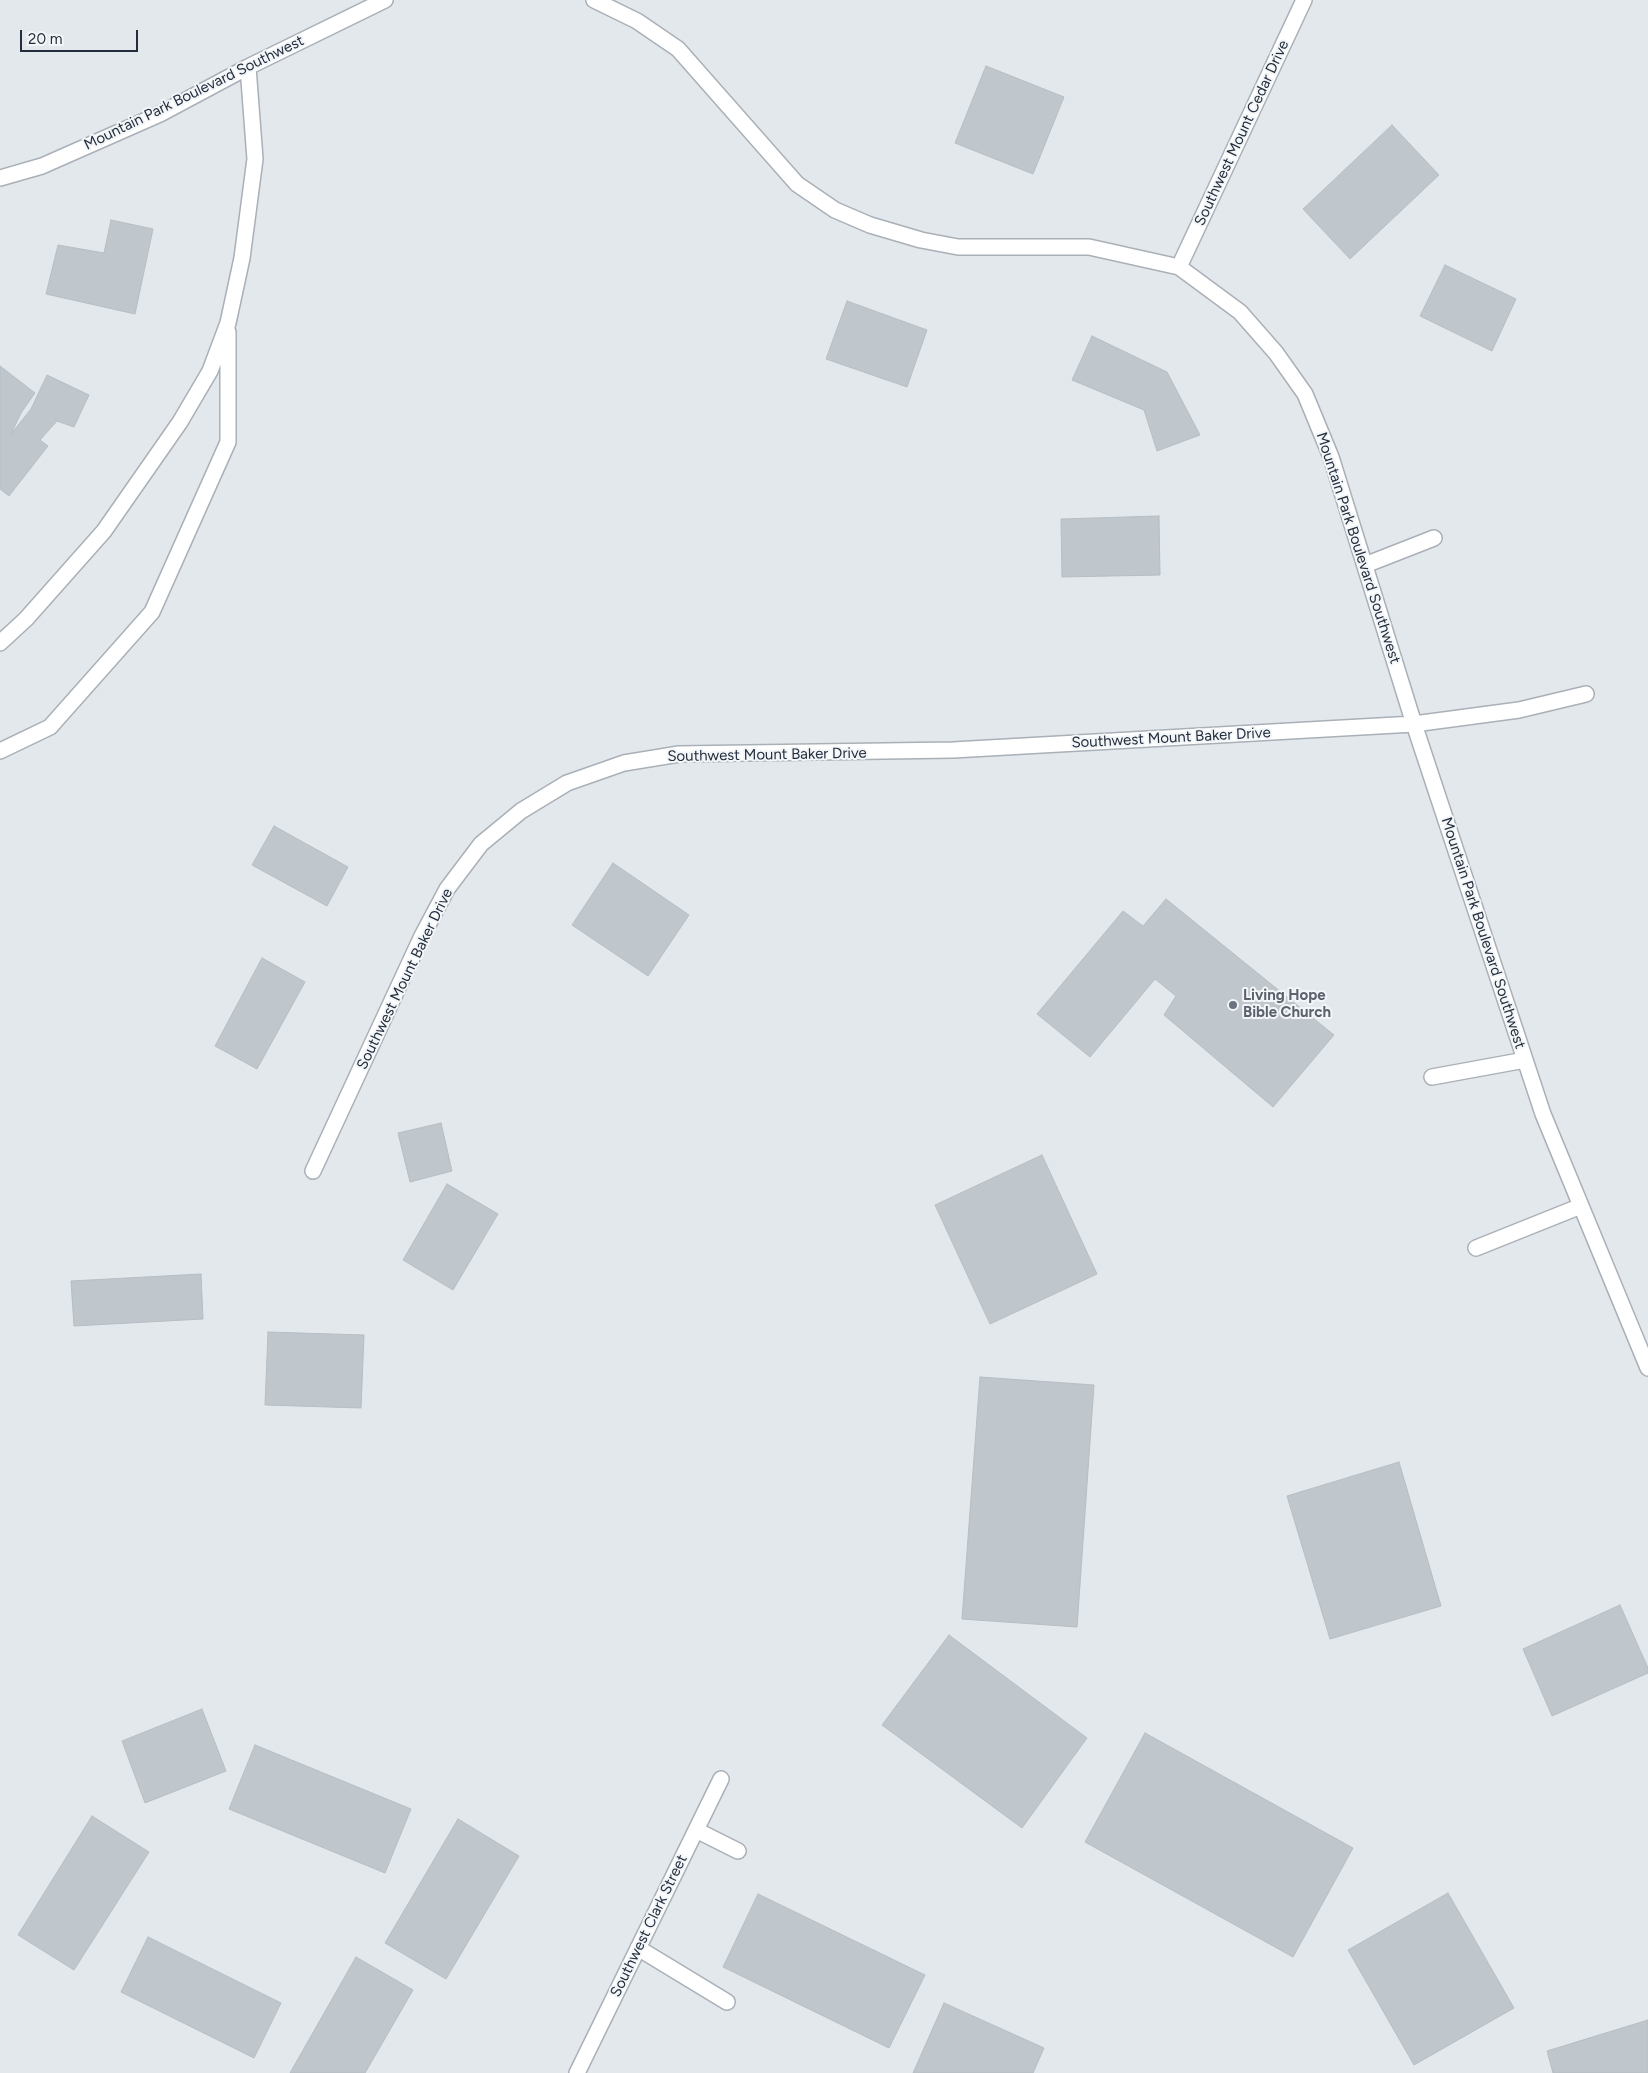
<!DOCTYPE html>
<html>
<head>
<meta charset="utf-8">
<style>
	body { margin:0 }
	#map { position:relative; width:1648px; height:2073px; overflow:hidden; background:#e3e8ec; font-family:Figtree,sans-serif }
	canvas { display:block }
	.scale { position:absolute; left:20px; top:30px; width:118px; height:22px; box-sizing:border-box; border:2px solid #232d3c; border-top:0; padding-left:6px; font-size:15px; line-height:18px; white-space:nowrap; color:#232d3c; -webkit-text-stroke:4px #f3f6f8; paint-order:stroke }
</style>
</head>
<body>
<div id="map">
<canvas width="1648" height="2073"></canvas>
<div class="scale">20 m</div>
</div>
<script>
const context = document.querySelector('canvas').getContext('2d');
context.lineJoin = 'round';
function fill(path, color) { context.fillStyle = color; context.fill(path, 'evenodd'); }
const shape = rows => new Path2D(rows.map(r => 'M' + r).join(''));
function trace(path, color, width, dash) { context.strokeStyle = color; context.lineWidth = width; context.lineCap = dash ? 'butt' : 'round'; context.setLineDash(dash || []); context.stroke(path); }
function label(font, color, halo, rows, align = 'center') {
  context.font = font + ' Figtree,sans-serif'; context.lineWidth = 4; context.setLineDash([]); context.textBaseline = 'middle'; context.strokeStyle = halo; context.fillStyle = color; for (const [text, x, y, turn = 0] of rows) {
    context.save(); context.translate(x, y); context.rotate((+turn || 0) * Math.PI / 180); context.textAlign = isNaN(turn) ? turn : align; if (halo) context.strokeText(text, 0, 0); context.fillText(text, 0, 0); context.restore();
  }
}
const building = shape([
	[986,66,1064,97,1033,174,955,143,986,66],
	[1392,125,1439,175,1350,259,1303,209,1392,125],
	[111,220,153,229,135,314,46,294,58,245,104,253,111,220],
	[1445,265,1516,299,1492,351,1420,316,1445,265],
	[847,301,927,330,907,387,826,359,847,301],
	[1092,336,1167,372,1200,435,1157,451,1144,410,1072,380,1092,336],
	[0,366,35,393,21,413,11,434,31,409,47,375,89,395,74,427,57,421,40,440,48,446,9,496,0,489,0,366],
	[1159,516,1160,575,1062,577,1061,519,1159,516],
	[274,826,348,867,327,906,252,865,274,826],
	[613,863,689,915,648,976,572,925,613,863],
	[1166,899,1334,1035,1273,1107,1164,1015,1176,996,1155,979,1090,1057,1037,1014,1123,911,1143,926,1166,899],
	[262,958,305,982,257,1069,215,1046,262,958],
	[441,1123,452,1171,410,1182,398,1133,441,1123],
	[1042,1155,1097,1274,990,1324,935,1205,1042,1155],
	[447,1184,498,1214,453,1290,403,1260,447,1184],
	[201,1274,203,1319,74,1326,71,1281,201,1274],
	[268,1332,364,1335,361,1408,265,1405,268,1332],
	[980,1377,1094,1385,1077,1627,962,1619,980,1377],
	[1399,1462,1441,1606,1330,1639,1287,1496,1399,1462],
	[1620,1605,1648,1668,1648,1673,1552,1716,1523,1649,1620,1605],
	[949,1635,1087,1738,1022,1828,882,1725,949,1635],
	[202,1709,226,1771,145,1803,122,1741,202,1709],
	[1145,1733,1353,1848,1293,1957,1085,1842,1145,1733],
	[255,1745,411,1809,385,1873,229,1809,255,1745],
	[92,1816,149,1852,74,1970,18,1935,92,1816],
	[458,1819,519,1856,446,1979,385,1943,458,1819],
	[1448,1893,1514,2008,1414,2065,1348,1950,1448,1893],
	[758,1894,925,1975,889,2048,723,1967,758,1894],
	[148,1937,281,2003,254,2058,121,1992,148,1937],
	[356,1957,413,1990,365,2073,290,2073,356,1957],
	[944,2003,1044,2048,1033,2073,913,2073,944,2003],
	[1648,2020,1648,2073,1553,2073,1547,2051,1648,2020]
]);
const minor = shape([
	[594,0,637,21,678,49,797,184,835,210,870,225,921,240,958,247,1089,247,1179,267,1240,312,1276,353,1305,394,1331,457,1414,724,1543,1114,1648,1368],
	[0,178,42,166,160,114,248,67,385,0],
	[1179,267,1304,0],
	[1365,565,1434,538],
	[0,643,26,619,104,531,180,422,210,371,228,323,242,258,255,159,248,67],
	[0,751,50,727,152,612,228,442,228,332],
	[1432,1077,1525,1060],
	[313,1171,422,936,447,889,481,844,521,811,567,783,624,763,679,754,953,750,1414,724,1519,710,1586,694],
	[1476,1248,1581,1206],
	[696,1830,738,1851],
	[638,1948,727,2002],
	[577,2073,721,1779]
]);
const markers = [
	[1233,1005,5,"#6b7280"]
];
const streetNames = [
	["Mountain Park Boulevard Southwest",194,93,-26],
	["Southwest Mount Cedar Drive",1242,133,-65],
	["Mountain Park Boulevard Southwest",1358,548,72],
	["Southwest Mount Baker Drive",1171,738,-3],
	["Southwest Mount Baker Drive",767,755,-1],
	["Mountain Park Boulevard Southwest",1483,933,72],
	["Southwest Mount Baker Drive",405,979,-64],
	["Southwest Clark Street",649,1926,-64]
];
const worshipNames = [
	["Living Hope",1243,996],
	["Bible Church",1243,1013]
];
fill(building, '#bfc6cc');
trace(building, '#b5bec5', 1);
trace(minor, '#a9b0b7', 18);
trace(minor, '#fff', 15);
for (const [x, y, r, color] of markers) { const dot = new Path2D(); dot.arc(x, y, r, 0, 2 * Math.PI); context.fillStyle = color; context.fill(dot); trace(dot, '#f3f6f8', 2); }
label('15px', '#232d3c', '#f3f6f8', streetNames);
label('bold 15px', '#5b616d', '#f3f6f8', worshipNames, 'left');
</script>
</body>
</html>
